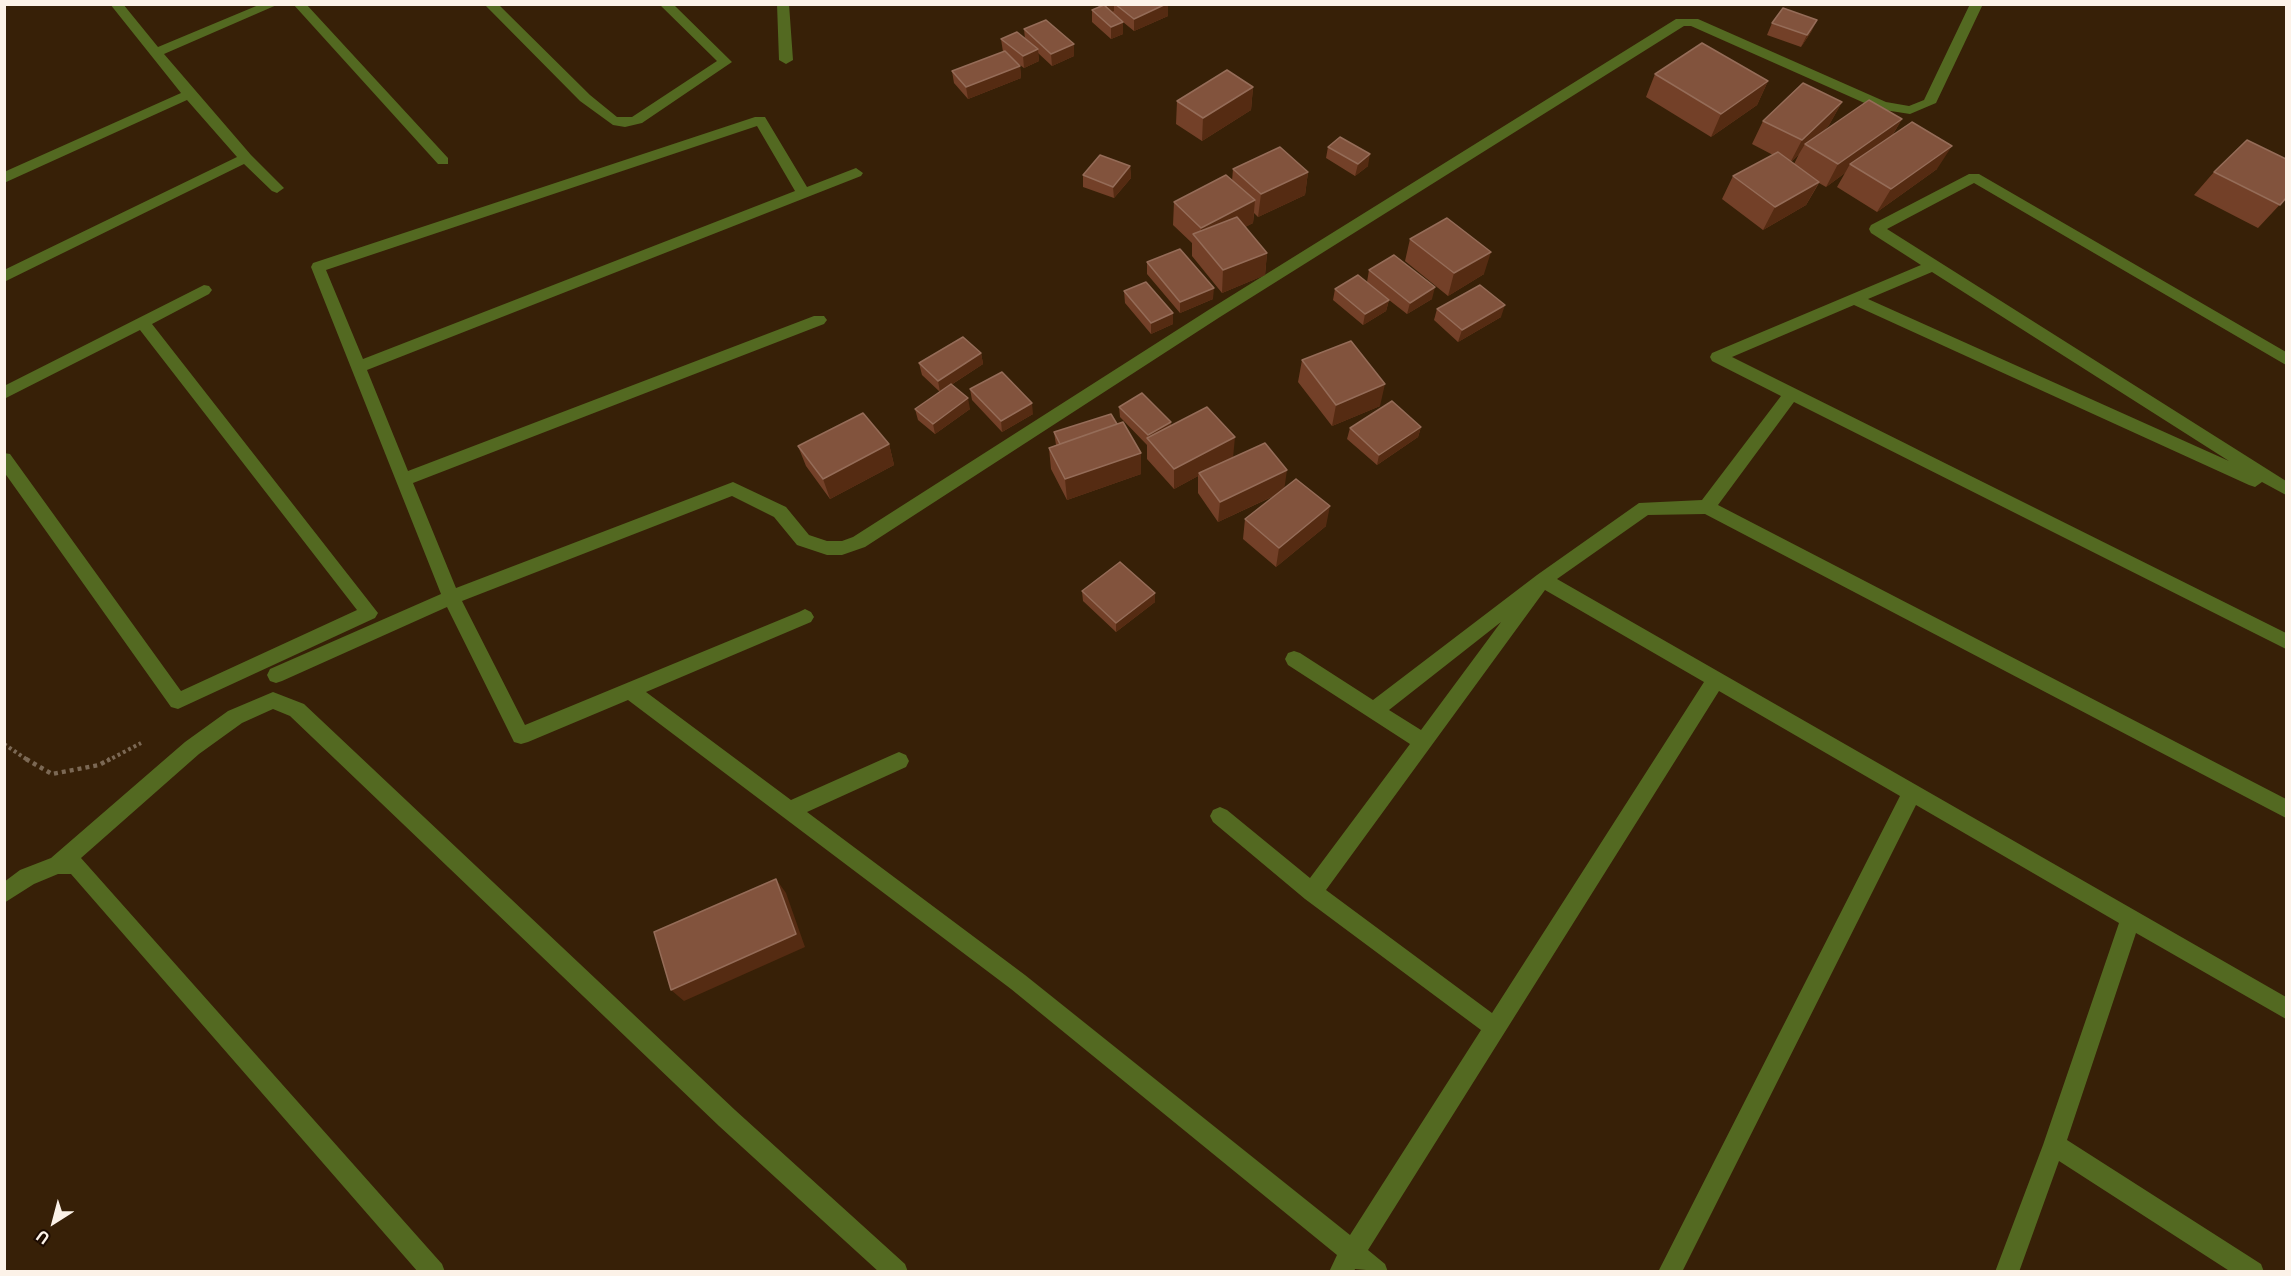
<!DOCTYPE html>
<html>
<head>
<meta charset="utf-8">
<style>
	body { margin:0 }
	#map { position:relative; width:2291px; height:1276px; overflow:hidden; background:#372007; font-family:"Public Sans",sans-serif }
	canvas { display:block }
	.frame { position:absolute; inset:0; border:6px solid #fcf2e8; pointer-events:none }
	.north { position:absolute; left:24px; top:1192px; width:60px; height:60px; -webkit-text-stroke:4px #1b0a00; paint-order:stroke; rotate:216deg; font-size:16px; font-weight:700; line-height:24px; text-align:center; color:#fcf2e8 }
	.north::after { content:''; display:block; margin:auto; width:21px; height:27px; background:#fcf2e8; clip-path:polygon(50% 0,100% 100%,50% 72%,0 100%) }
</style>
</head>
<body>
<div id="map">
<canvas width="2291" height="1276"></canvas>
<div class="frame"></div>
<div class="north">U</div>
</div>
<script>
const context = document.querySelector('canvas').getContext('2d');
context.lineJoin = 'round';
const shape = rows => new Path2D(rows.map(r => 'M' + r).join(''));
function trace(path, color, width, dash) { context.strokeStyle = color; context.lineWidth = width; context.lineCap = dash ? 'butt' : 'round'; context.setLineDash(dash || []); context.stroke(path); }
function fill(path, color) { context.fillStyle = color; context.fill(path, 'evenodd'); }
const pathFar1 = shape([
	[4,744,29,761],
	[107,761,141,743]
]);
const path = shape([
	[26,759,52,774,99,765,110,759]
]);
const street = shape([
	[110,4,123,4,158,47,261,4,279,4,164,54,251,155,284,188,277,193,272,191,244,164,4,282,4,270,237,157,187,100,4,183,4,172,181,93,110,4],
	[293,4,306,4,448,158,448,164,438,164,293,4],
	[484,4,498,4,590,95,617,117,632,117,717,61,659,4,673,4,732,62,642,123,625,127,613,125,580,101,484,4],
	[777,4,789,4,793,60,786,64,779,60,777,4],
	[1970,4,1983,4,1936,103,1910,114,1878,109,1691,26,1684,26,1220,317,865,547,842,555,827,555,797,545,774,517,732,496,462,601,525,725,799,612,805,609,811,612,814,617,811,622,646,692,791,800,892,755,899,752,906,755,909,761,906,767,807,812,1025,975,1350,1235,1481,1030,1305,899,1213,822,1210,816,1213,810,1220,807,1227,810,1310,878,1410,744,1288,665,1285,659,1288,653,1294,651,1300,653,1373,700,1537,575,1639,503,1702,500,1781,396,1712,361,1710,357,1712,353,1921,265,1871,233,1869,229,1871,225,1969,174,1979,174,2286,352,2286,365,1974,183,1887,229,2286,481,2286,495,2262,482,2255,487,2249,485,1854,305,1732,357,2286,633,2286,649,1794,402,1718,505,2286,799,2286,818,1705,514,1648,515,1557,579,2286,997,2286,1019,2136,933,2067,1140,2261,1264,2264,1272,2231,1272,2059,1161,2019,1272,1995,1272,2043,1145,2119,923,1916,805,1682,1272,1658,1272,1900,796,1719,691,1368,1250,1385,1264,1388,1272,1355,1269,1354,1272,1329,1272,1337,1255,1011,989,628,700,528,742,521,744,514,742,447,607,282,681,276,683,270,681,267,675,270,669,441,594,311,267,313,263,755,117,765,117,807,187,856,168,863,173,861,176,367,370,408,471,814,316,824,316,827,320,824,324,413,483,456,588,733,482,786,507,809,535,827,541,842,541,853,537,1210,309,1676,19,1698,19,1886,102,1909,106,1924,100,1970,4],
	[757,126,795,191,363,359,326,270,757,126],
	[1932,272,2229,461,1868,299,1932,272],
	[1545,590,1704,682,1492,1013,1326,890,1545,590],
	[1501,622,1421,730,1389,710,1501,622],
	[204,285,209,286,212,290,209,294,152,324,378,613,375,618,178,709,171,707,4,472,4,453,10,454,181,691,357,610,140,330,4,399,4,386,204,285],
	[273,692,304,704,735,1110,905,1264,908,1272,879,1272,719,1126,290,716,273,709,242,723,199,754,81,858,442,1264,445,1272,418,1272,71,874,58,874,34,884,4,903,4,882,20,870,51,858,185,742,228,711,273,692]
]);
const wall = shape([
	[1096,4,1168,4,1168,16,1134,31,1123,22,1123,34,1111,39,1092,22,1092,10,1099,7],
	[1817,20,1811,32,1801,47,1767,35,1772,23],
	[1024,29,1074,44,1074,56,1052,66,1038,53,1039,61,1024,68,1016,62,1020,66,1021,78,968,99,954,83,952,71,1003,52,1001,39,1025,39],
	[1655,74,1768,81,1757,105,1711,137,1646,97],
	[1253,87,1251,110,1202,141,1176,124,1177,101],
	[1842,102,1829,125,1822,132,1902,119,1892,136,1937,169,1877,212,1837,187,1845,173,1826,187,1819,183,1806,205,1763,230,1722,199,1733,176,1773,155,1752,144,1763,121],
	[1799,154,1794,164,1791,162],
	[1328,147,1368,166,1355,176,1326,158],
	[1130,166,1131,178,1114,198,1083,187,1083,175],
	[1233,169,1308,172,1305,195,1258,217,1254,213,1253,223,1245,227,1267,253,1265,275,1222,293,1192,256,1192,243,1173,225,1174,202,1232,181],
	[2214,172,2286,198,2258,228,2194,195],
	[1410,239,1484,274,1448,296,1405,261],
	[1147,262,1213,299,1180,313,1147,274],
	[1369,270,1432,299,1407,314,1389,300,1386,311,1363,325,1333,300,1335,289,1367,282],
	[1124,291,1173,324,1151,334,1125,303],
	[1437,309,1501,317,1458,342,1434,320],
	[981,353,983,364,951,385,970,409,935,434,918,420,915,409,940,392,922,375,919,363],
	[1302,360,1380,406,1332,426,1298,382],
	[970,389,1033,414,1002,432,972,400],
	[1119,407,1171,426,1233,457,1284,488,1326,526,1276,567,1243,539,1245,519,1276,495,1218,522,1198,493,1198,476,1174,489,1147,459,1147,445,1120,417],
	[1421,427,1418,437,1377,465,1347,439,1350,428],
	[1054,432,1141,474,1067,500,1051,469,1049,448,1056,445],
	[889,444,894,465,830,499,806,466,798,446],
	[1082,591,1155,593,1155,602,1116,632,1083,601]
]);
const shadedWall = shape([
	[1107,4,1114,4,1114,11,1107,14],
	[1166,4,1168,4,1168,16,1134,31,1134,19],
	[1817,20,1811,32,1801,47,1807,35],
	[1123,22,1123,34,1111,39,1111,27],
	[1074,44,1074,56,1052,66,1051,54],
	[1038,49,1039,61,1024,68,1023,56],
	[1020,66,1021,78,968,99,966,87],
	[1768,81,1757,105,1711,137,1721,114],
	[1253,87,1251,110,1202,141,1203,118],
	[1842,102,1829,125,1808,146,1805,144,1799,154,1790,163,1802,140],
	[1902,119,1888,142,1850,164,1845,173,1826,187,1838,164],
	[1952,146,1937,169,1877,212,1891,189],
	[1370,154,1368,166,1355,176,1358,164],
	[1130,166,1131,178,1114,198,1113,187],
	[1308,172,1305,195,1258,217,1261,194],
	[1819,182,1806,205,1763,230,1775,207],
	[1255,200,1253,223,1205,248,1201,243,1201,228],
	[1491,252,1484,274,1448,296,1454,273],
	[1267,253,1265,275,1222,293,1223,270],
	[1435,287,1432,299,1407,314,1410,303],
	[1214,288,1213,299,1180,313,1180,302],
	[1389,300,1386,311,1363,325,1365,314],
	[1505,305,1501,317,1458,342,1462,330],
	[1173,313,1173,324,1151,334,1151,323],
	[981,353,983,364,940,392,938,381],
	[1385,384,1380,406,1332,426,1336,405],
	[968,398,970,409,935,434,933,424],
	[1032,403,1033,414,1002,432,1001,421],
	[1171,422,1171,432,1148,438,1148,435],
	[1421,427,1418,437,1377,465,1379,455],
	[1235,437,1233,458,1199,473,1198,476,1174,489,1174,469],
	[889,444,894,465,830,499,823,479],
	[1141,453,1141,474,1067,500,1065,479],
	[1287,470,1284,491,1218,522,1220,502],
	[1330,506,1326,526,1276,567,1279,548],
	[1155,593,1155,602,1116,632,1116,623],
	[776,879,786,893,805,947,684,1001,671,990]
]);
const building = shape([
	[1115,4,1166,4,1134,19,1115,4],
	[1104,5,1123,22,1111,27,1092,10,1104,5],
	[1783,8,1817,20,1807,35,1772,23,1783,8],
	[1046,20,1074,44,1051,54,1024,29,1046,20],
	[1017,32,1038,49,1023,56,1001,39,1017,32],
	[1702,43,1768,81,1721,114,1655,74,1702,43],
	[1005,51,1020,66,966,87,952,71,1005,51],
	[1227,70,1253,87,1203,118,1177,101,1227,70],
	[1803,83,1842,102,1802,140,1763,121,1803,83],
	[1869,100,1902,119,1838,164,1805,144,1869,100],
	[1912,122,1952,146,1891,189,1850,164,1912,122],
	[1340,137,1370,154,1358,164,1328,147,1340,137],
	[2247,140,2286,159,2286,198,2280,205,2214,172,2247,140],
	[1280,147,1308,172,1261,194,1233,169,1280,147],
	[1778,152,1819,182,1775,207,1733,176,1778,152],
	[1100,155,1130,166,1113,187,1083,175,1100,155],
	[1226,175,1255,200,1201,228,1174,202,1226,175],
	[1237,217,1267,253,1223,270,1193,234,1237,217],
	[1447,218,1491,252,1454,273,1410,239,1447,218],
	[1180,249,1214,288,1180,302,1147,262,1180,249],
	[1394,255,1435,287,1410,303,1369,270,1394,255],
	[1358,275,1389,300,1365,314,1335,289,1358,275],
	[1146,282,1173,313,1151,323,1124,291,1146,282],
	[1480,285,1505,305,1462,330,1437,309,1480,285],
	[963,337,981,353,938,381,919,363,963,337],
	[1351,341,1385,384,1336,405,1302,360,1351,341],
	[1002,372,1032,403,1001,421,970,389,1002,372],
	[951,384,968,398,933,424,915,409,951,384],
	[1142,393,1171,422,1148,435,1119,407,1142,393],
	[1392,401,1421,427,1379,455,1350,428,1392,401],
	[1207,407,1235,437,1174,469,1147,438,1207,407],
	[863,413,889,444,823,479,798,446,863,413],
	[1111,414,1117,424,1060,444,1054,432,1111,414],
	[1123,422,1141,453,1065,479,1049,448,1123,422],
	[1265,443,1287,470,1220,502,1199,473,1265,443],
	[1296,479,1330,506,1279,548,1245,519,1296,479],
	[1120,562,1155,593,1116,623,1082,591,1120,562],
	[776,879,796,934,671,990,654,932,776,879]
]);
trace(pathFar1, '#7b6854', 4, [3, 3]);
trace(path, '#7b6854', 4.5, [4, 4]);
fill(street, '#536921');
fill(wall, '#734028');
fill(shadedWall, '#552b12');
fill(building, '#82533d');
trace(building, '#956c58', 1.5);
</script>
</body>
</html>
